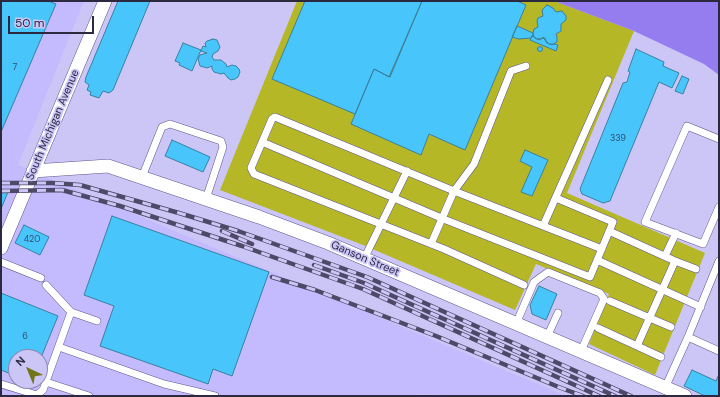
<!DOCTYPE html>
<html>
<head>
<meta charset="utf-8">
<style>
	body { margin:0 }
	#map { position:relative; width:720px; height:397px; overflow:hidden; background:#ccc6f7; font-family:"DM Sans",sans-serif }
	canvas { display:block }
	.frame { position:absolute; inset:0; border:2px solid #2c2840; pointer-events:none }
	.north { position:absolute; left:8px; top:349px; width:40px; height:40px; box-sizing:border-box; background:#ccc6f7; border:1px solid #8c87ae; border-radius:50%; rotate:316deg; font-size:11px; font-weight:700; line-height:16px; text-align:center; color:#2c2840 }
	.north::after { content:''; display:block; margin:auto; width:14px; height:18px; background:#73751b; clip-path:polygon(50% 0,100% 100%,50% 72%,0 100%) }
	.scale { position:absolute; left:8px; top:16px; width:86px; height:18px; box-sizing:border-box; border:2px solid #2c2840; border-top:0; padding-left:5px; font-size:12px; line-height:14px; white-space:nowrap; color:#2c2840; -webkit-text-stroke:3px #ccc6f7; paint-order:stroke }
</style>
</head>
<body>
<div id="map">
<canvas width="720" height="397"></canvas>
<div class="frame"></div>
<div class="north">N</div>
<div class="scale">50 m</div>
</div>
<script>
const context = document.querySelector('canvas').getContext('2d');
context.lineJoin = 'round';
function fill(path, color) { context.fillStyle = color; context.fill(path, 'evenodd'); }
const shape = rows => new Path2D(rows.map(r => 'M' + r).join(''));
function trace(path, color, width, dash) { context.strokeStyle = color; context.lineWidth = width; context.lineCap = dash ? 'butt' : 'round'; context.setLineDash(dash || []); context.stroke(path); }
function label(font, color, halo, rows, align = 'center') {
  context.font = font + ' "DM Sans",sans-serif'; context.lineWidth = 3.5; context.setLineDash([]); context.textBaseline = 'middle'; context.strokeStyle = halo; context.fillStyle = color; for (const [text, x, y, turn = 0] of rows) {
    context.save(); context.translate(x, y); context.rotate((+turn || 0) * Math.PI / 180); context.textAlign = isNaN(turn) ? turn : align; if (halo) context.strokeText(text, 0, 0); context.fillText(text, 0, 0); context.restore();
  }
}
const built = shape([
	[1,1,84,1,18,165,566,396,460,396,418,394,417,396,1,396],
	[16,357,40,357,40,381,16,381]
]);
const green = shape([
	[297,1,554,1,634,31,567,193,705,253,655,375,589,344,609,294,536,264,515,310,363,245,220,190]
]);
const water = shape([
	[554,1,719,1,719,75,704,64,634,31]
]);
const building = shape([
	[1,1,48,1,56,4,1,132,1,1],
	[118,1,150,1,113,90,109,93,103,91,99,98,90,95,91,92,87,90,89,85,85,82,86,77,118,1],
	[305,1,422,1,389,77,374,69,355,114,272,79,305,1],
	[422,1,517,1,526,5,465,150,429,134,421,155,351,124,374,69,390,77,422,1],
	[547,5,553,8,556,12,562,11,566,16,566,20,561,24,561,31,556,34,557,37,557,42,552,45,547,43,543,37,540,40,537,39,534,37,533,33,534,29,538,27,537,21,538,18,543,16,542,10,547,5],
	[517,26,533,33,533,35,531,38,519,39,512,37,517,26],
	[532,36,537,39,545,38,546,41,549,44,555,44,558,45,556,51,530,40,532,36],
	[213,39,217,40,220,47,218,51,213,54,212,57,214,60,221,60,226,64,227,67,232,65,236,66,239,69,240,72,238,77,235,79,231,80,228,78,224,73,221,74,214,72,212,69,212,66,207,68,200,66,198,59,200,55,207,53,201,51,203,46,206,47,205,43,207,41,213,39],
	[183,43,201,50,192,71,179,65,180,63,175,61,183,43],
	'537.5 49a2.5 2.5 0 1 1 5 0a2.5 2.5 0 1 1-5 0Z',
	[636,49,664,62,663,66,679,73,672,88,659,82,610,201,603,203,582,194,580,189,623,83,627,82,630,72,628,71,636,49],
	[682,76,689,79,683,94,675,91,682,76],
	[172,140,210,157,203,172,165,156,172,140],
	[525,150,548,160,532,196,521,192,532,167,520,161,525,150],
	[8,192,1,209,1,193,8,192],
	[112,216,269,272,232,376,213,369,208,384,100,346,114,306,84,295,112,216],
	[24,225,49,237,40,255,15,243,24,225],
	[539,286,557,294,546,320,532,314,530,305,539,286],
	[1,293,58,316,40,360,40,357,16,357,16,376,1,370,1,293],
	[692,370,716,381,719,374,719,396,705,396,684,386,692,370]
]);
const lane = shape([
	[719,139,687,126,645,222,703,244,719,207],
	[262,142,446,220,590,277,613,222,556,198],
	[142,177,162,127,170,124,221,141,223,147,206,199],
	[543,226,608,80],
	[609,231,675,261,637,346],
	[431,244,454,191,474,164,511,71,526,66],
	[665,256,676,233],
	[364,259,407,171],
	[597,260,701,307],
	[675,261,696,269],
	[1,262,41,278],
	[524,285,444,249,254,174,251,168,272,119,275,117,454,191,602,249],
	[610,301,671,327],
	[71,312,97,321],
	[516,324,534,282,548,272,600,293,604,299,581,351],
	[598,328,661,357],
	[547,337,558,313],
	[688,337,719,261],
	[59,347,164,384,215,396],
	[46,382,89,396],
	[1,384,37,395,43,390,71,312,46,285],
	[665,388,688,337,719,351]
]);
const street = shape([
	[33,171,108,166,259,217,328,243,685,396],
	[1,248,105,1]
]);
const rail = shape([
	[1,183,52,183,80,185,179,213,238,231,367,277,631,396],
	[1,191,62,190,120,206,242,246,363,289,599,396],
	[222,231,252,244],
	[314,265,364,283,615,396],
	[272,277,315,290,436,336,561,388,583,396]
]);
const numberNames = [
	["7",15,68],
	["339",618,139],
	["420",32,240],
	["6",25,337]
];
const streetNames = [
	["South Michigan Avenue",53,125,-67],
	["Ganson Street",365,259,23]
];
fill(built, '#c4bbfe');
fill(green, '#b5b726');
fill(water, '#957df0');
fill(building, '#48c6fc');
trace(building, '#3a809f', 1);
trace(lane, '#60578d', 8);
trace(street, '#60578d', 14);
trace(lane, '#fff', 7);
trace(street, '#fff', 13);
trace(rail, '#4e4966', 4.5);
trace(rail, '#ccc6f7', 3, [9]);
label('9px', '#33506f', null, numberNames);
label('11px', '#2c2840', '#ccc6f7', streetNames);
</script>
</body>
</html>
